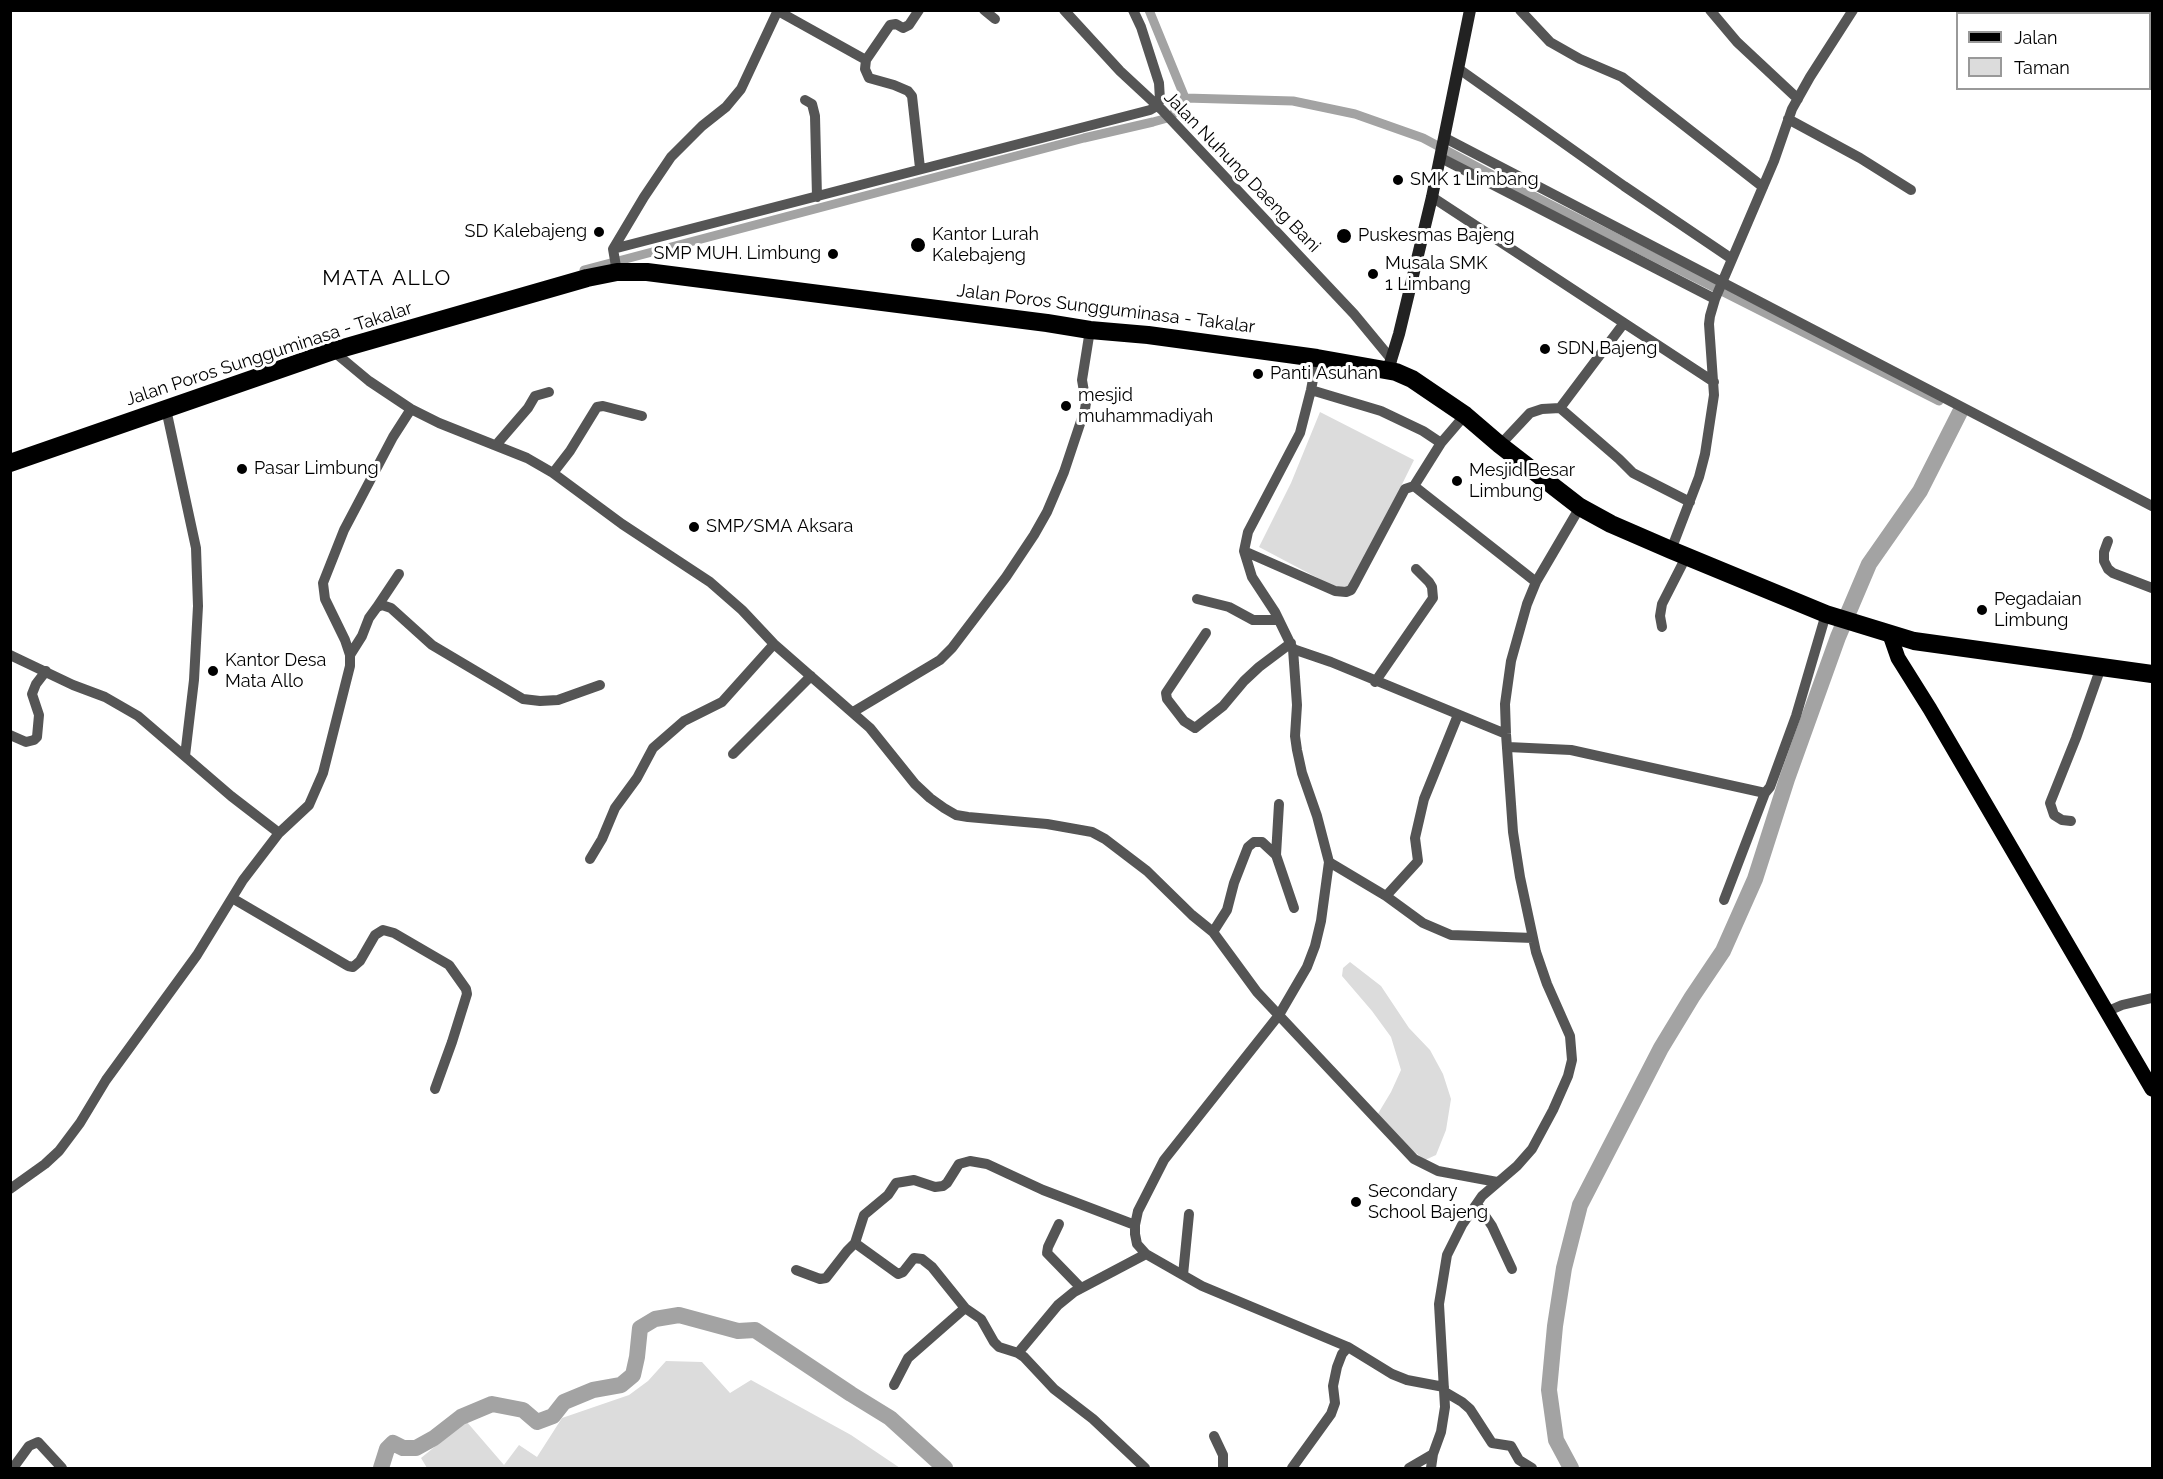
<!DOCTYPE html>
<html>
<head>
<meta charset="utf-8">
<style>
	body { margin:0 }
	#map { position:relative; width:2163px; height:1479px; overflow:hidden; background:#fff; font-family:Raleway,sans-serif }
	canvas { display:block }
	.frame { position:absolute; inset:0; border:12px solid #000; pointer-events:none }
	.legend { position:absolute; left:1956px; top:12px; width:195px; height:78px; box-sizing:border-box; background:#fff; border:2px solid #999; margin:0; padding:8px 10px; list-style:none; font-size:18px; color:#000 }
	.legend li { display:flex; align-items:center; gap:12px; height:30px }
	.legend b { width:30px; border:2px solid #999 }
</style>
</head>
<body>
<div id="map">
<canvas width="2163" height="1479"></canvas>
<div class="frame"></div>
<ul class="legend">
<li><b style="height:8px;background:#000"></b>Jalan</li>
<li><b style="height:16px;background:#dcdcdc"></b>Taman</li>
</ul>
</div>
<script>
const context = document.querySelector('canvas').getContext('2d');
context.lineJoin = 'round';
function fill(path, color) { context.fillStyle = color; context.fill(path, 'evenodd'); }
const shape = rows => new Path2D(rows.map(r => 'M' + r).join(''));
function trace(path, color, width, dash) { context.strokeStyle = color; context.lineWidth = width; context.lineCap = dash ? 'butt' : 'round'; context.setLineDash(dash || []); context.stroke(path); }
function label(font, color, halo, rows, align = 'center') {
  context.font = font + ' Raleway,sans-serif'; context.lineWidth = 6; context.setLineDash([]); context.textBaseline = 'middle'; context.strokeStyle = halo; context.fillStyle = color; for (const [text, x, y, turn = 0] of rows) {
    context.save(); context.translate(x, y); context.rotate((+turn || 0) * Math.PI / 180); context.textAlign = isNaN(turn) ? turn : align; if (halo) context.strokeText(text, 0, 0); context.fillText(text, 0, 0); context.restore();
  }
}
const green = shape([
	[1320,412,1414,460,1348,594,1259,547,1291,483],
	[1350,962,1381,986,1409,1028,1430,1050,1443,1074,1451,1099,1446,1130,1436,1155,1425,1160,1392,1135,1376,1117,1391,1092,1401,1070,1391,1037,1372,1011,1342,976,1343,968],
	[666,1361,702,1362,730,1393,751,1380,851,1435,900,1468,427,1468,421,1458,466,1421,504,1465,519,1445,537,1457,562,1418,629,1395,648,1381]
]);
const canal = shape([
	[1149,10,1185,98],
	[1185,98,1293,101,1355,114,1423,138,1496,177,1939,401],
	[584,270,1084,138,1153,122,1171,117,1185,98]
]);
const river = shape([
	[381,1468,387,1449,393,1443,403,1448,416,1448,434,1438,461,1417,492,1404,523,1410,537,1422,553,1416,564,1402,593,1390,621,1385,633,1375,637,1357,640,1328,655,1319,679,1315,738,1331,755,1330,851,1394,890,1418,945,1468],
	[1571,1468,1556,1440,1549,1390,1555,1326,1564,1268,1580,1205,1661,1048,1692,997,1723,951,1755,879,1787,779,1838,637,1869,564,1920,491,1960,412]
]);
const street = shape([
	[984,10,995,19],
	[1064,10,1120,71,1162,110,1304,261,1354,314,1392,360],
	[1520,10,1550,42,1580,59,1622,77,1763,187],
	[1710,10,1737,42,1798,99],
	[1988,10,2010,13,2023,10],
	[778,11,866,60,865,69,869,78,894,85,908,91,912,96,920,168],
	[866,60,890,25,896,24,903,28,909,25,919,10],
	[1459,69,1624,186,1732,259],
	[805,100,812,104,815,116,817,197],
	[1788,119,1860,158,1911,190],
	[1445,138,2152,506],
	[1441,158,1715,299],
	[1432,197,1714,382],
	[613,249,1150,110,1157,106,1160,100,1159,83,1141,27,1133,10],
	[617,272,613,249,644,197,671,157,702,126,726,107,741,89,778,10],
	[333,351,369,381,411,409,439,423,527,458,553,473,622,524,710,582,742,610,774,644,870,728,915,784,930,798,944,808,956,815,968,817,1047,824,1092,832,1105,839,1147,871,1192,915,1213,932,1257,992,1414,1159,1438,1171,1497,1182],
	[1317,358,1311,390,1300,433,1248,532,1244,551,1252,577,1275,612,1293,649,1297,705,1295,736,1297,750,1302,773,1317,816,1329,862,1321,921,1315,946,1307,967,1279,1015,1164,1160,1138,1211,1135,1225,1135,1234,1137,1244,1146,1254,1202,1286,1348,1347,1392,1374,1407,1380,1444,1387],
	[1311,390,1381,411,1423,431,1441,443],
	[1560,408,1619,459,1633,473,1690,502],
	[166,409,196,548,198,606,194,680,185,756],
	[496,445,528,408,535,396,549,392],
	[1500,445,1530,413,1542,409,1560,408,1624,323],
	[553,473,570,451,597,407,603,406,642,416],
	[1414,486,1441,443,1465,415],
	[2108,541,2104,552,2104,561,2108,569,2113,573,2152,588],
	[1671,550,1699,477,1705,454,1714,395,1709,324,1710,316,1715,299,1774,161,1792,109,1810,77,1853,10],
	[1244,551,1335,591,1346,592,1351,590,1355,583,1405,489,1414,486,1536,582],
	[1197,599,1229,607,1253,620,1279,620],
	[377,607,399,574],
	[1662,627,1660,616,1662,604,1686,557],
	[1206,633,1166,693,1167,699,1184,721,1195,728,1223,706,1244,681,1259,667,1291,643],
	[1293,649,1331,662,1506,734],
	[10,655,73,685,105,697,138,716,231,796,279,833],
	[350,655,362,636,369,618,377,607,382,605,391,608,432,645,523,699,540,701,558,700,600,685],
	[1375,682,1433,598,1432,587,1429,582,1416,569],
	[853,712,940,660,952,648,1006,577,1034,535,1047,512,1064,472,1085,409,1086,403,1082,380,1090,330],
	[10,735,26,742,34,740,37,737,39,715,32,694,36,684,46,671],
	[1508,747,1571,750,1765,793,1770,787,1796,716,1826,614],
	[733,754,811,676],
	[2071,821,2062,820,2054,815,2050,803,2076,738,2101,667],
	[1276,855,1279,804],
	[590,859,602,839,615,808,637,778,653,748,684,721,722,702,774,644],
	[1329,862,1386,896,1423,923,1451,935,1533,938],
	[1386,896,1418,861,1415,838,1424,799,1458,715],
	[232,898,348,966,353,967,360,961,375,935,383,930,394,933,449,965,466,989,467,994,452,1042,435,1089],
	[1724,900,1765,793],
	[1213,932,1227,910,1234,883,1248,847,1254,842,1262,842,1276,855,1294,908],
	[2106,1012,2122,1005,2152,998],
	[10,1189,45,1164,59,1151,80,1123,106,1080,197,955,243,880,279,833,309,805,323,773,350,666,350,655,345,640,325,599,323,583,344,530,393,437,411,409],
	[1477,1204,1492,1226,1512,1269],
	[1059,1224,1048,1247,1047,1253,1081,1288],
	[855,1243,864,1215,888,1195,896,1183,914,1180,935,1187,943,1186,947,1183,959,1164,970,1161,987,1164,1043,1190,1135,1225],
	[796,1270,820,1279,826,1278,847,1251,855,1243,898,1274,903,1272,914,1258,922,1259,932,1267,965,1308,981,1319,994,1342,999,1347,1018,1353,1024,1357,1054,1389,1093,1419,1145,1468],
	[1183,1275,1189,1214],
	[1018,1353,1058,1305,1074,1292,1146,1254],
	[894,1385,908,1358,965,1308],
	[1445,1392,1462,1402,1470,1409,1492,1443,1511,1446,1519,1460,1532,1468],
	[1214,1436,1223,1455,1223,1468],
	[13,1468,29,1446,38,1442,62,1468],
	[1292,1468,1331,1414,1335,1403,1333,1386,1337,1367,1342,1354,1348,1347],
	[1409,1468,1433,1454],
	[1431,1468,1433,1454,1441,1432,1445,1407,1439,1304,1447,1255,1462,1225,1482,1196,1517,1166,1532,1149,1553,1110,1568,1076,1572,1060,1570,1036,1547,984,1536,952,1520,877,1513,832,1506,734,1505,704,1511,661,1527,604,1536,582,1580,507]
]);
const secondary = shape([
	[1388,370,1399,334,1432,197,1470,10]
]);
const primary = shape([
	[1890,635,1898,658,1930,709,2152,1089]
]);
const highway = shape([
	[10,463,333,351,587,278,617,272,647,272,1047,323,1090,330,1148,335,1317,358,1396,372,1412,379,1465,415,1500,445,1580,507,1611,524,1671,550,1826,614,1914,641,2152,674]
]);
const markers = [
	[1398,180,6,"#000"],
	[599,232,6,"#000"],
	[1344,236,8,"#000"],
	[918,245,8,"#000"],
	[833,254,6,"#000"],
	[1373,274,6,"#000"],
	[1545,349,6,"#000"],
	[1258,374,6,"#000"],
	[1066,406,6,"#000"],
	[242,469,6,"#000"],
	[1457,481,6,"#000"],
	[694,527,6,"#000"],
	[1982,610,6,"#000"],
	[213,671,6,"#000"],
	[1356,1202,6,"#000"]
];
const streetNames = [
	["Jalan Nuhung Daeng Bani",1242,172,46],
	["Jalan Poros Sungguminasa - Takalar",1106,309,7],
	["Jalan Poros Sungguminasa - Takalar",269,354,-18]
];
const poiNames = [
	["SMK 1 Limbang",1410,180],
	["SD Kalebajeng",587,232,"right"],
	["Kantor Lurah",932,235],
	["Kalebajeng",932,256],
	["Puskesmas Bajeng",1358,236],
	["SMP MUH. Limbung",821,254,"right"],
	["Musala SMK",1385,264],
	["1 Limbang",1385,285],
	["SDN Bajeng",1557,349],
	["Panti Asuhan",1270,374],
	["mesjid",1078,396],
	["muhammadiyah",1078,417],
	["Pasar Limbung",254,469],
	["Mesjid Besar",1469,471],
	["Limbung",1469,492],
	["SMP/SMA Aksara",706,527],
	["Pegadaian",1994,600],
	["Limbung",1994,621],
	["Kantor Desa",225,661],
	["Mata Allo",225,682],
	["Secondary",1368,1192],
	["School Bajeng",1368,1213]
];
const quarterNames = [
	["MATA ALLO",387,279]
];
fill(green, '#dcdcdc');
trace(canal, '#a3a3a3', 9);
trace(river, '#a3a3a3', 16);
trace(street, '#555', 10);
trace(secondary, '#222', 12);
trace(primary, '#000', 15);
trace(highway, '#000', 18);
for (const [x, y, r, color] of markers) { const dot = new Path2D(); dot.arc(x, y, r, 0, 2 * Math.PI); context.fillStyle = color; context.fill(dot); trace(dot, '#fff', 2); }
label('18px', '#000', '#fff', streetNames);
label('18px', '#000', '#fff', poiNames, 'left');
context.letterSpacing = '1.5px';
label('21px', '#000', '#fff', quarterNames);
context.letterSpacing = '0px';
</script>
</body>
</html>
